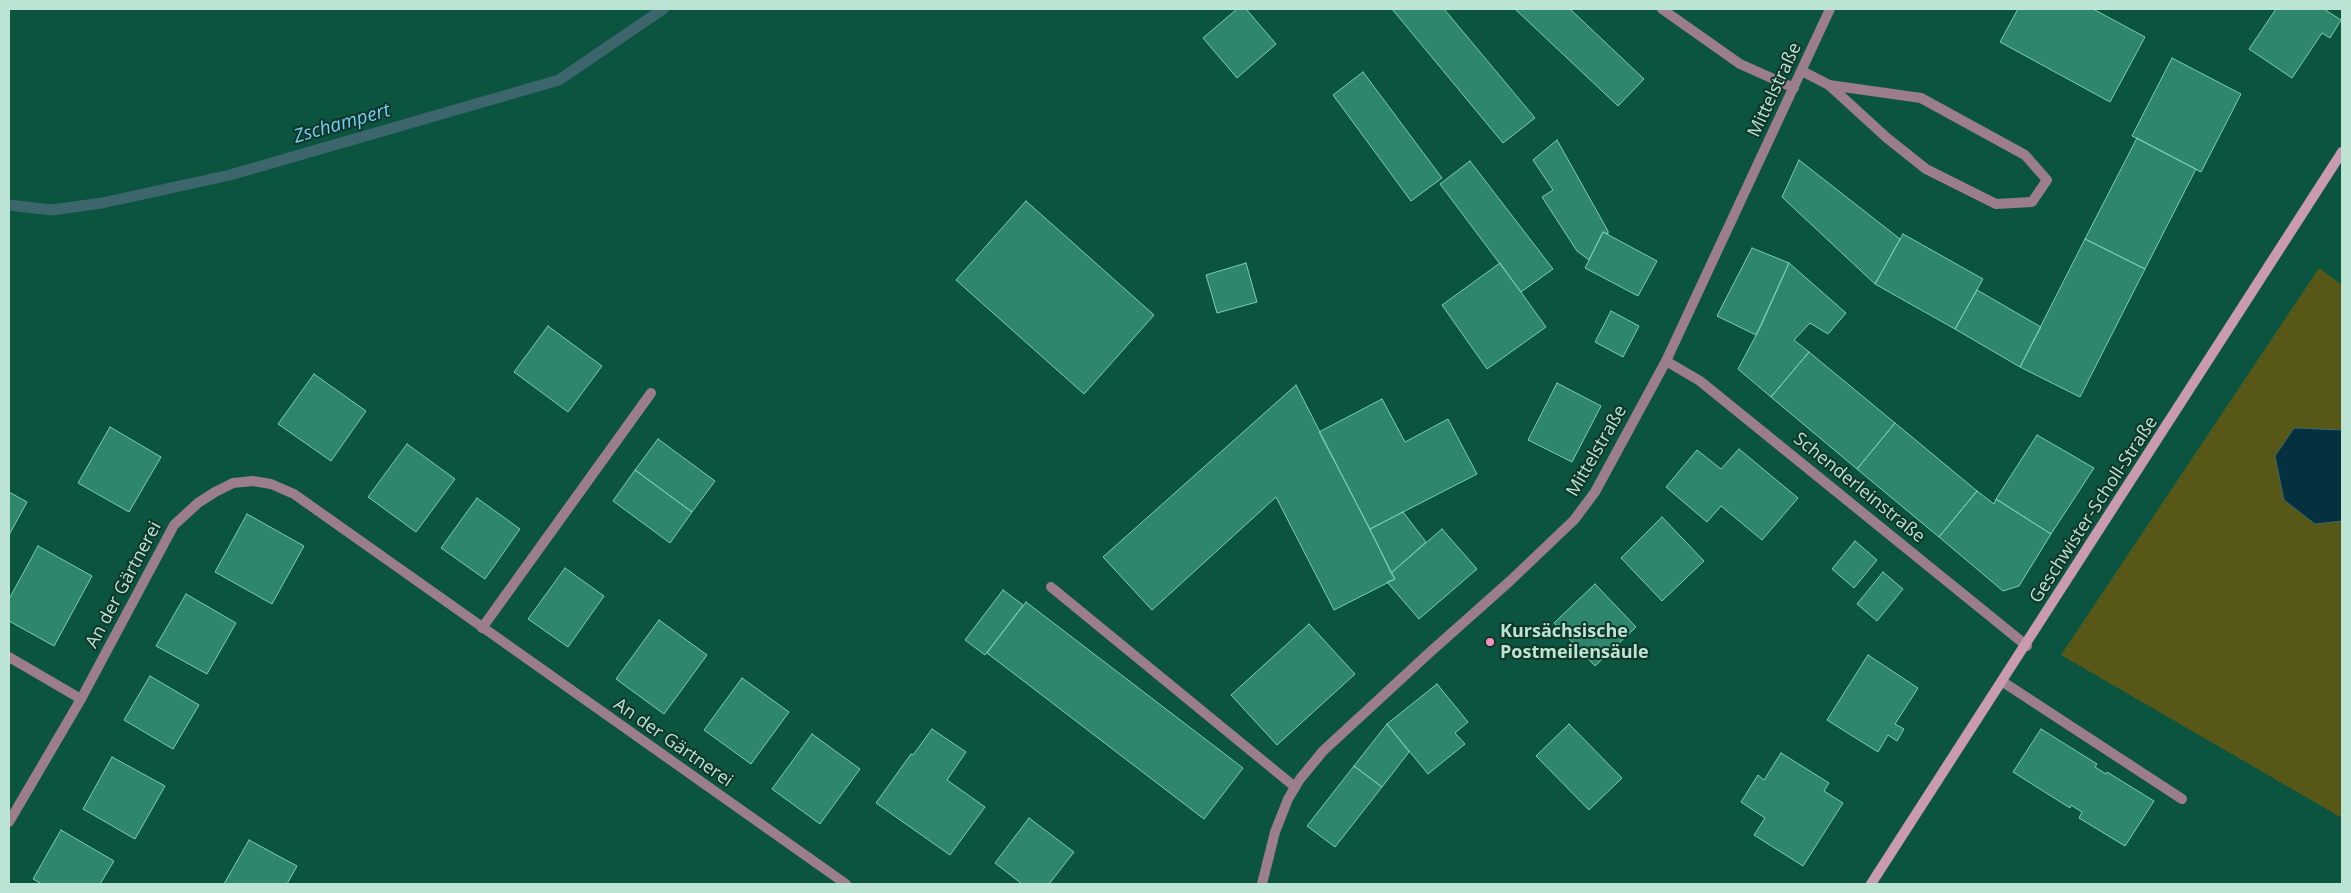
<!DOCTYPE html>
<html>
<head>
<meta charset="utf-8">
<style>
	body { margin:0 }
	#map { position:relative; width:2351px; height:893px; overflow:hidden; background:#0a5440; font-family:"Open Sans",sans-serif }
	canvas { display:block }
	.frame { position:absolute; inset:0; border:10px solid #bce4d4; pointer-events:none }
</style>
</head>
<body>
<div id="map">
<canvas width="2351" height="893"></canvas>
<div class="frame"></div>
</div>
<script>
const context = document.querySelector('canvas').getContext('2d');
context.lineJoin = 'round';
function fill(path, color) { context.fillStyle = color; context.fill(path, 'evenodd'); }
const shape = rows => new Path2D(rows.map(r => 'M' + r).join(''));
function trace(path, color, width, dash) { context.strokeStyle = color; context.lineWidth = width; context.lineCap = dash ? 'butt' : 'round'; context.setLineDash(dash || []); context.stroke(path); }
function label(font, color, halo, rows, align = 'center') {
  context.font = font + ' "Open Sans",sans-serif'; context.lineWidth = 4; context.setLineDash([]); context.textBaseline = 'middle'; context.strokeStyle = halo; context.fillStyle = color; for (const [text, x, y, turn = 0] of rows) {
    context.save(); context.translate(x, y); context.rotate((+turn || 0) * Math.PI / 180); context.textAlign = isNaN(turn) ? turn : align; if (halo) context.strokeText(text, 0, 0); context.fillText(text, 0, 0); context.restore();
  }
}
const green = shape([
	[2319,268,2342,285,2342,818,2061,655]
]);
const water = shape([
	[2294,428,2342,430,2342,521,2315,524,2284,500,2275,456,2294,428]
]);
const stream = shape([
	[9,205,52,210,102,203,230,175,559,80,663,9]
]);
const building = shape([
	[1237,9,1246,9,1276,44,1237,78,1203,38,1237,9],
	[1392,9,1444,9,1535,118,1503,143,1392,9],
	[1515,9,1570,9,1644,79,1618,106,1515,9],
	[2018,9,2093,9,2145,37,2110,102,2000,42,2018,9],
	[2276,9,2324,9,2341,20,2330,38,2322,33,2292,78,2249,49,2276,9],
	[2172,58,2241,94,2201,172,2132,136,2172,58],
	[1363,72,1442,178,1411,201,1333,95,1363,72],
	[2137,138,2196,169,2145,269,2085,239,2137,138],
	[1557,140,1608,231,1608,234,1603,232,1589,260,1577,251,1542,197,1553,190,1533,160,1557,140],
	[1799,160,1900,239,1875,284,1782,197,1799,160],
	[1470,161,1553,269,1521,292,1440,184,1470,161],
	[1026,201,1154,315,1084,394,956,280,1026,201],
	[1603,232,1657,261,1638,296,1585,268,1603,232],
	[1903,234,1983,279,1955,329,1875,284,1903,234],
	[2085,239,2145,269,2080,397,2020,367,2085,239],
	[1752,248,1789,263,1756,335,1717,316,1752,248],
	[1246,263,1257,302,1217,313,1206,275,1246,263],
	[1500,263,1546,327,1487,369,1442,305,1500,263],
	[1789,263,1846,313,1828,334,1810,323,1794,340,1809,352,1771,397,1738,369,1761,326,1789,263],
	[1977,290,2041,327,2020,367,1955,329,1977,290],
	[1611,311,1639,326,1623,357,1595,342,1611,311],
	[548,326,602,366,568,412,514,372,548,326],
	[1809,352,1895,423,1857,469,1771,397,1809,352],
	[314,374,366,411,331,461,278,424,314,374],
	[1557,383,1601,406,1572,462,1528,440,1557,383],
	[1296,385,1395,579,1334,610,1276,497,1152,610,1103,557,1296,385],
	[1382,399,1405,442,1448,419,1477,474,1370,529,1319,432,1382,399],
	[1895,423,1977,491,1939,537,1857,469,1895,423],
	[110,427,161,457,129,512,78,483,110,427],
	[2037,435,2094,468,2051,534,1996,499,2037,435],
	[658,439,715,481,692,512,635,470,658,439],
	[407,444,455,479,416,532,368,497,407,444],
	[1739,449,1798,498,1762,540,1721,506,1707,522,1666,487,1697,450,1721,469,1739,449],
	[635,470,692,512,670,543,613,501,635,470],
	[1977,491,1994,504,1996,499,2051,534,2019,586,2003,591,1939,537,1977,491],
	[9,492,27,502,9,535,9,492],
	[477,498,520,529,485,579,441,548,477,498],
	[1403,512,1426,542,1391,573,1370,529,1403,512],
	[247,514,304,546,272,604,215,572,247,514],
	[1662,517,1704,561,1662,601,1621,558,1662,517],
	[1442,529,1477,569,1419,619,1387,582,1395,579,1391,573,1442,529],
	[1855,541,1877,560,1854,588,1832,569,1855,541],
	[38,546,92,576,54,646,9,621,9,599,38,546],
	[565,568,604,596,568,647,528,619,565,568],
	[1883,572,1903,589,1877,621,1857,604,1883,572],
	[1595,584,1636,627,1595,666,1554,623,1595,584],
	[1003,590,1023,605,985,655,965,640,1003,590],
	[186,594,236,623,207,674,156,646,186,594],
	[1026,602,1243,768,1204,819,987,653,1026,602],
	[659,620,707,655,664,714,616,679,659,620],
	[1309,624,1355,674,1277,745,1231,695,1309,624],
	[1868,655,1918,688,1895,724,1904,729,1897,741,1888,735,1878,752,1827,720,1868,655],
	[150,676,199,705,173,749,124,720,150,676],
	[742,678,789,712,751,764,704,730,742,678],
	[1437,684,1468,722,1455,733,1465,744,1428,774,1387,724,1437,684],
	[1387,724,1409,752,1382,787,1354,766,1387,724],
	[1569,724,1622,778,1589,810,1536,756,1569,724],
	[932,729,966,752,947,780,985,807,950,855,876,803,911,754,913,755,932,729],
	[2041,729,2097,764,2095,767,2106,774,2107,772,2154,801,2125,846,2079,818,2082,812,2071,805,2070,808,2013,772,2041,729],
	[812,734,860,769,820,824,772,789,812,734],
	[1781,753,1829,783,1824,791,1843,803,1803,866,1754,835,1765,818,1741,802,1758,775,1764,780,1781,753],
	[112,757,165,786,135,839,83,809,112,757],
	[1354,766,1382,787,1335,847,1307,826,1354,766],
	[1029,818,1074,852,1049,884,1022,884,995,863,1029,818],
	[61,830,114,861,100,884,42,884,33,879,61,830],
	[249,840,297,866,287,884,224,884,249,840]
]);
const lane = shape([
	[1802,71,1829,85,1887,138,1926,169,1996,204,2032,202,2047,180,2025,155,1921,98,1829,85],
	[1051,587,1295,787],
	[2003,682,2182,799]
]);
const street = shape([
	[1662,9,1740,64,1794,88],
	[1666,361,1700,381,2027,646],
	[482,628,651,393],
	[9,657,81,699],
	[9,822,81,699,174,525,198,503,215,492,233,483,253,481,271,484,294,494,846,884],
	[1262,884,1275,832,1288,799,1300,779,1323,751,1428,654,1510,581,1574,520,1595,492,1666,361,1830,9]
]);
const secondary = shape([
	[1871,884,2342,152]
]);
const markers = [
	[1490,642,5,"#fa8fc6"]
];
const streetNames = [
	["Mittelstraße",1775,90,-65],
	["Mittelstraße",1597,451,-60],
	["Schenderleinstraße",1859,488,39],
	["Geschwister-Scholl-Straße",2094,510,-57],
	["An der Gärtnerei",124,585,-62],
	["An der Gärtnerei",673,743,35]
];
const poiNames = [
	["Kursächsische",1500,632],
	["Postmeilensäule",1500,653]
];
const waterNames = [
	["Zschampert",342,124,-16]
];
fill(green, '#575717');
fill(water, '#053040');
trace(water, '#3c666c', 1);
trace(stream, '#3c666c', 11);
fill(building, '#2e876c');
trace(building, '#7acfb1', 1);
trace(lane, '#9c7d8b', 10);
trace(street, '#9c7d8b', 10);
trace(secondary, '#ca9ab1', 10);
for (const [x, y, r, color] of markers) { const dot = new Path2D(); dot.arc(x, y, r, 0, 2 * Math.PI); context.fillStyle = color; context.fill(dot); trace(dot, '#103529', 2); }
label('18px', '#bce4d4', '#103529', streetNames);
label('bold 18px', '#bce4d4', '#103529', poiNames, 'left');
label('italic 19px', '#78cdf3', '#103529', waterNames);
</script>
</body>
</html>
